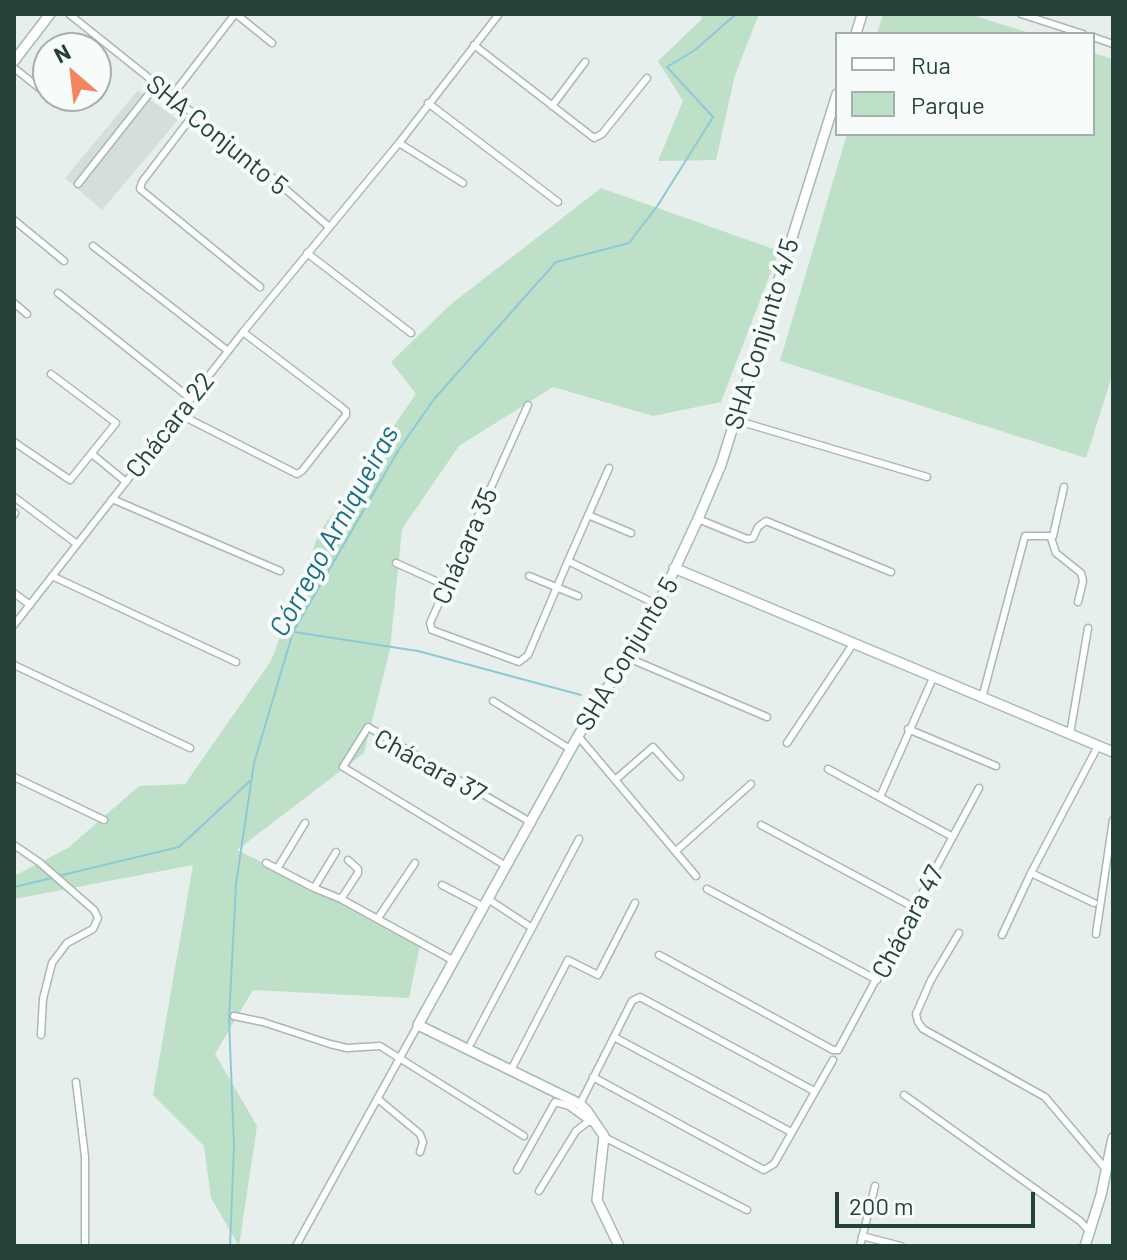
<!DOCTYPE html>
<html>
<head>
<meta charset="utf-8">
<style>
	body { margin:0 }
	#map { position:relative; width:1127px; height:1260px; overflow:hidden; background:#e6efeb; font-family:Barlow,sans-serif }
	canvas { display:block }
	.frame { position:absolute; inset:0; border:16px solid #24423a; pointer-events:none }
	.legend { position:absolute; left:835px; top:32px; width:260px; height:104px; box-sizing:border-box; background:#f7fbf9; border:2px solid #a3b1ad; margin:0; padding:10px 14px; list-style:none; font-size:24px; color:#24423a }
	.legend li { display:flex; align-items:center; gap:16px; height:40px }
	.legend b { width:40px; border:2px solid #a3b1ad }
	.north { position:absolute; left:32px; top:32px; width:80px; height:80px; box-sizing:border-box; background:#f7fbf9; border:2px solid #a3b1ad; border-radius:50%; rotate:332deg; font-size:22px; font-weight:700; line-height:32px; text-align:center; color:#24423a }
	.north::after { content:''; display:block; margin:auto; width:28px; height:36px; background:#f4845f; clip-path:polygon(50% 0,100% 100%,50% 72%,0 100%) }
	.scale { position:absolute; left:835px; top:1192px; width:200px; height:36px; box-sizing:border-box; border:4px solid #24423a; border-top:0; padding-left:10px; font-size:24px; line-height:28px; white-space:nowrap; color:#24423a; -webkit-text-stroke:6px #f7fbf9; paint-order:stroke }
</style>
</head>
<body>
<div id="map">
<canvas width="1127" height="1260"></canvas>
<div class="frame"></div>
<ul class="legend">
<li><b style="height:10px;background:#fff"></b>Rua</li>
<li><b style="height:22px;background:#bfe0c8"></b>Parque</li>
</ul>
<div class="north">N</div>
<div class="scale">200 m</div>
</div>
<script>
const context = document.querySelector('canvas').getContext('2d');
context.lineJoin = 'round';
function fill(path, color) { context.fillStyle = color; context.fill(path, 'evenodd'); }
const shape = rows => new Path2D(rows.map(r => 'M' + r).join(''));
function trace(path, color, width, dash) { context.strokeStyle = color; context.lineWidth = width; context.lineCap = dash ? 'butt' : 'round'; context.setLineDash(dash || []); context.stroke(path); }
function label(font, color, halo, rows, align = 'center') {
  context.font = font + ' Barlow,sans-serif'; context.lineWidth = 8; context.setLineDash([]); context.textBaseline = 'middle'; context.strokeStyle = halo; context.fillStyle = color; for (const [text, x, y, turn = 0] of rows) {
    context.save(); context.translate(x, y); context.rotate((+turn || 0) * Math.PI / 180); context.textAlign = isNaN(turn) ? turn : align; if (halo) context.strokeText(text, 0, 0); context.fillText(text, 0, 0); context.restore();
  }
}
const built = shape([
	[138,90,178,120,102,210,65,178]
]);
const green = shape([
	[701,14,759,14,735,75,716,160,658,161,683,101,658,61,702,19],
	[883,14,969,14,1033,34,877,34],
	[1093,53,1113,59,1113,373,1086,458,780,361,847,134,1093,134],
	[601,188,779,251,721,402,653,416,553,387,459,446,402,529,390,649,364,753,237,850,421,940,409,998,253,990,215,1054,257,1126,239,1246,211,1198,204,1146,153,1095,193,865,14,899,14,876,68,848,139,786,185,784,271,661,319,533,416,394,391,362,450,305]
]);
const stream = shape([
	[294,632,418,651,581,695],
	[58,876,179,847,250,781],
	[14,887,52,878],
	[230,1246,234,1146,229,1019,236,884,254,763,293,632,398,451,434,399,556,262,629,243,658,205,713,117,667,67,695,50,736,14]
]);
const street = shape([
	[69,14,259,166,328,226],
	[236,14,272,43],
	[1021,14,1083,34],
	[1093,37,1113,44],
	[474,45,594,138,602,134,647,78],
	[14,68,48,95],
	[49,96,57,102],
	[171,97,235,14],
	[428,103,558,202],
	[552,106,585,62],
	[193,115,142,182,140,189,260,287],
	[399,143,463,183],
	[78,184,156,85],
	[14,220,64,261],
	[93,246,228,351],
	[307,253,411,333],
	[58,293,191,399],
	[14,303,27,314],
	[528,405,430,623,432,630,519,662,528,655,568,561,658,605],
	[179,414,297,474,302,471,346,415,346,411,340,406,243,332],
	[735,420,927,477],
	[14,442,70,480,116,423,51,374],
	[92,454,126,482],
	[14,497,77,544],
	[112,499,280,571],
	[14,515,15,513],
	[588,515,631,533],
	[698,519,747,539,753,538,758,527,766,521,891,572],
	[1051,538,1056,553,1081,573,1083,581,1078,602],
	[568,561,609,468],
	[396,563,447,586],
	[52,576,236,662],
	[529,576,578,596],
	[14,593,30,605],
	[14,625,243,332,399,143,499,14],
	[626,657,767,717],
	[14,665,190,748],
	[982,698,1025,536,1053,536,1064,487],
	[493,701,570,749],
	[908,729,996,766],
	[1070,734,1088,628],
	[578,736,696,876],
	[787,743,853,644],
	[828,769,953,837],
	[14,777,104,820],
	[615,780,653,747,680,777],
	[880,797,933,678],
	[761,825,915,908],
	[14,845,39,862,94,910,98,918,93,929,67,943,52,963,43,999,41,1035],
	[676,851,751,784],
	[266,863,314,888,341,899,454,961],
	[506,866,343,767,368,727,532,823],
	[277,869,305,823],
	[1031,873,1094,903],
	[442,885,484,907],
	[314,888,336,852],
	[707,889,877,980],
	[341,899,358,873,358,869,348,860],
	[488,899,532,928],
	[378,918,415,863],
	[959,933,931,980,916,1014,918,1022,923,1029,1045,1097,1105,1168],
	[1096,934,1113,820],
	[1002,935,1031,873,1098,746],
	[659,955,833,1050,838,1050,979,788],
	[234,1016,263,1022,330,1044,347,1048,380,1046,524,1136],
	[614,1037,791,1132],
	[471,1043,579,839],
	[511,1070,568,960,598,975,635,903],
	[593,1077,764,1170,774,1164,833,1060],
	[76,1082,85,1157,85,1246],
	[904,1095,1080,1221,1089,1231],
	[378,1099,420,1134,423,1142,420,1152],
	[580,1104,632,1001,640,997,814,1091],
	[604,1137,747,1210],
	[517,1170,555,1102,569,1106,591,1122],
	[539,1191,576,1131,589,1121],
	[862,1236,901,1246],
	[296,1246,418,1025],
	[860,1246,875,1186]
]);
const secondary = shape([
	[856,34,862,14],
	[14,61,50,14],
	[674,568,1113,752],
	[619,1246,597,1200,604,1136,587,1111,580,1104,418,1025,578,736,658,605,698,519,721,465,837,94],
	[1085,1246,1101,1195,1113,1138]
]);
const streetNames = [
	["SHA Conjunto 5",217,135,39],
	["SHA Conjunto 4/5",762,334,-73],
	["Chácara 22",170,425,-52],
	["Chácara 35",465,546,-66],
	["SHA Conjunto 5",627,654,-59],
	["Chácara 37",430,766,29],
	["Chácara 47",908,922,-62]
];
const waterNames = [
	["Córrego Arniqueiras",334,531,-61]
];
fill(built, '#d4dfda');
fill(green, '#bfe0c8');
trace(stream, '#8ec9d4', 2);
trace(street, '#a8b8b2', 9);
trace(secondary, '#a4bbb3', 12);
trace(street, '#fff', 6);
trace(secondary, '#fff', 9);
label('26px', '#24423a', '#f7fbf9', streetNames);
label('italic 28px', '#1c6f80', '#f7fbf9', waterNames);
</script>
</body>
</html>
